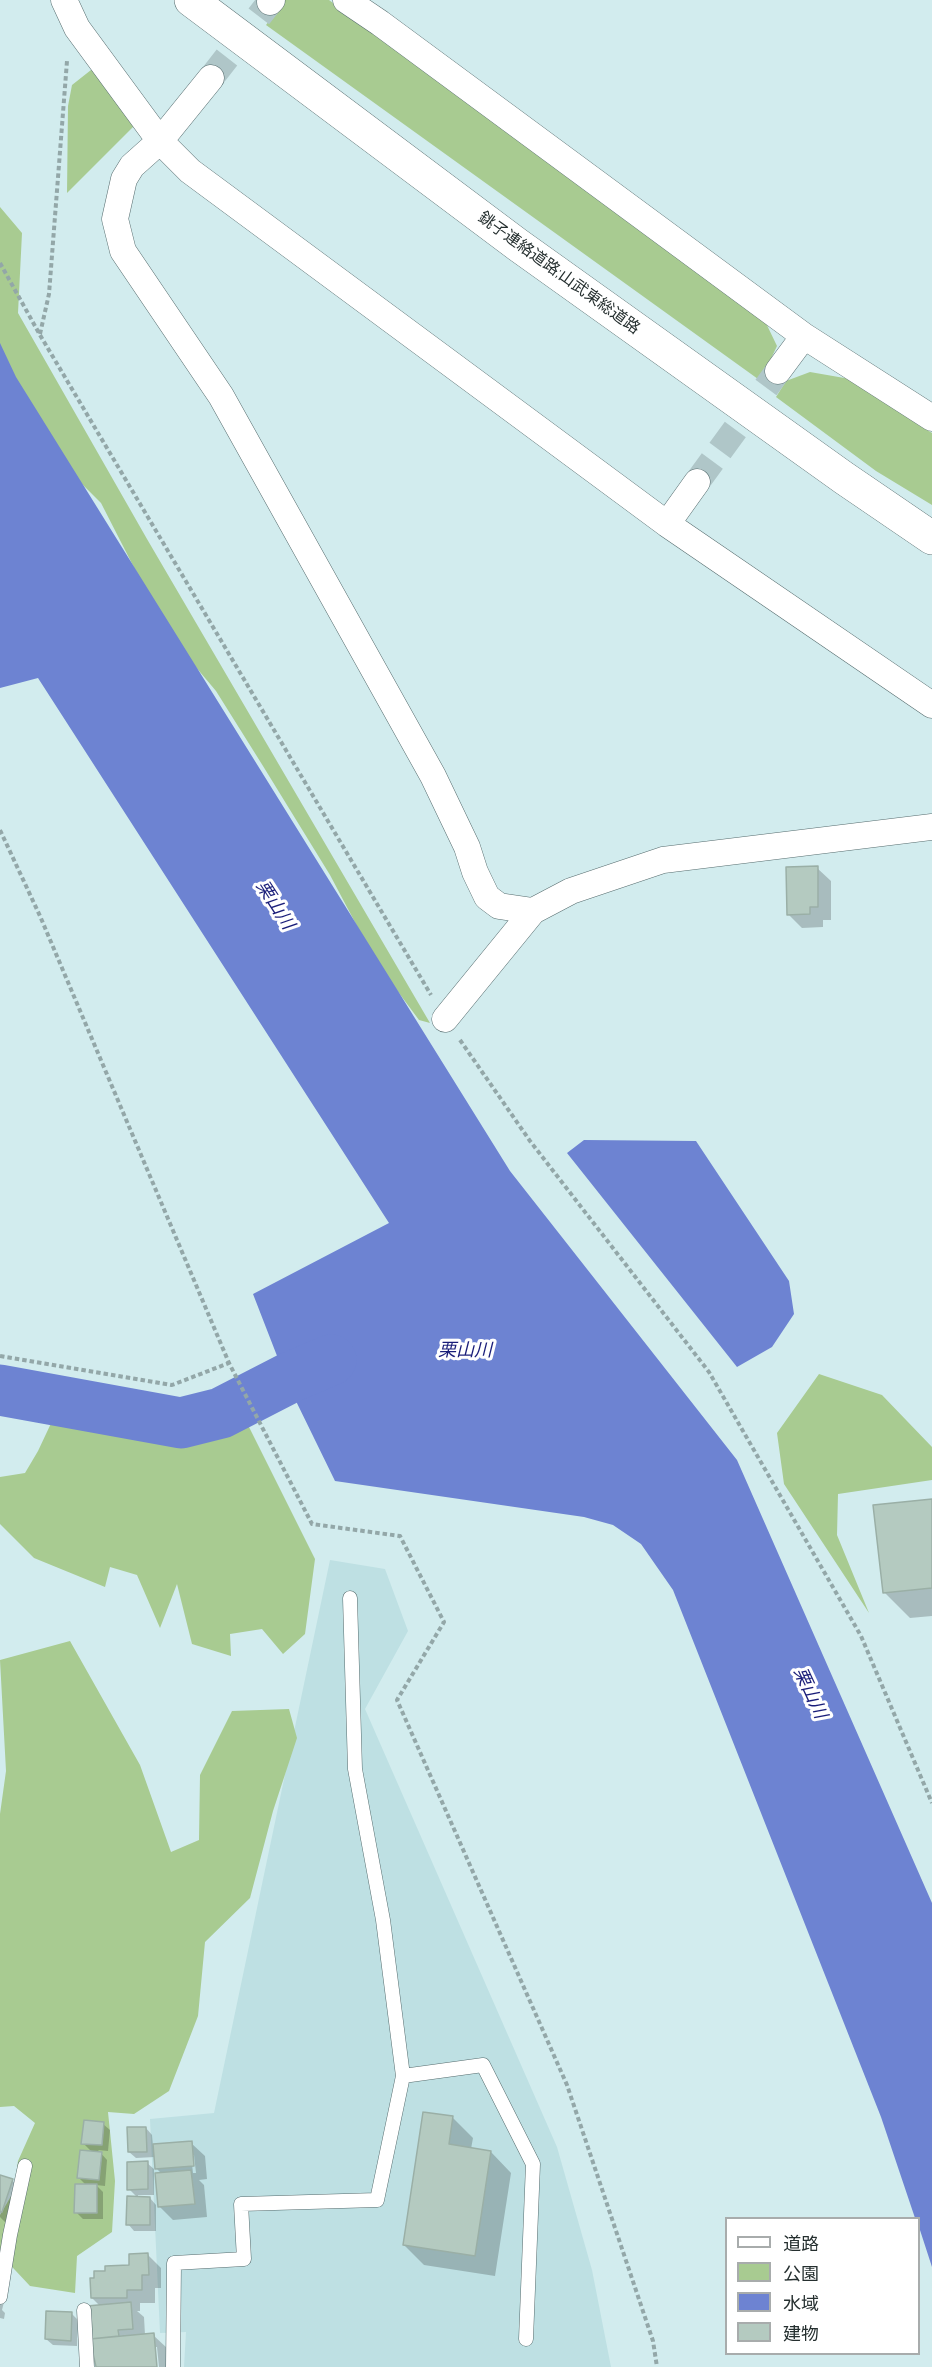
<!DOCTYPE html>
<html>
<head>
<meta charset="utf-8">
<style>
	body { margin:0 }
	#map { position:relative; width:932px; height:2367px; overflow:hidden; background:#d2ecee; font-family:Raleway,"Noto Sans JP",sans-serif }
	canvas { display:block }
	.legend { position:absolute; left:725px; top:2217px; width:195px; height:138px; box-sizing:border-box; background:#fff; border:2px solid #a8acac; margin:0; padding:8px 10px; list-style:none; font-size:18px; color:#252f2f }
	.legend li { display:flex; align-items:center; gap:12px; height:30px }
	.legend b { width:30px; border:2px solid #a8acac }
</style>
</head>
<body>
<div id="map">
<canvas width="932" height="2367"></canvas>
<ul class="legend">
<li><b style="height:8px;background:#fff"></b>道路</li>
<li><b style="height:16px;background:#a8cb91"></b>公園</li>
<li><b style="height:16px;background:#6d83d2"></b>水域</li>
<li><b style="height:16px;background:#b4cac0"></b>建物</li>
</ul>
</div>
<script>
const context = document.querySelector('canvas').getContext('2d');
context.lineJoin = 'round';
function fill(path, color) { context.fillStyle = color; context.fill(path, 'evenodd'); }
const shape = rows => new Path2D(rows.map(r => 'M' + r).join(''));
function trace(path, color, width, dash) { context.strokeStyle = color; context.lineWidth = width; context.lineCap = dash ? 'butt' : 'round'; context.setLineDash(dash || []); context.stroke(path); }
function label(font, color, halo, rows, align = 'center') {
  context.font = font + ' Raleway,"Noto Sans JP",sans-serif'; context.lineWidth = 6; context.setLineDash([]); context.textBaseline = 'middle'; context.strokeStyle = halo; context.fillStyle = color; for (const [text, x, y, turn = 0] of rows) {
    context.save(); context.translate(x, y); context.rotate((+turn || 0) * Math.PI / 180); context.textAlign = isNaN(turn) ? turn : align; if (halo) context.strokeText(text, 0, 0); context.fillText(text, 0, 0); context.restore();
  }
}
const built = shape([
	[330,1560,385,1569,408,1631,365,1709,557,2147,592,2270,611,2367,184,2367,186,2332,160,2333,150,2119,214,2113]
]);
const green = shape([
	[285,0,329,0,764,319,777,346,767,367,758,379,266,25],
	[91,70,104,73,139,121,67,193,68,106,72,85],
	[0,207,22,233,18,313,147,539,430,1023,419,1020,376,962,330,875,263,766,216,691,168,634,101,503,44,446,0,358],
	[810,372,850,379,932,433,932,505,876,471,776,397,786,381],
	[819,1374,882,1395,932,1447,932,1480,838,1494,837,1535,869,1613,784,1484,777,1433],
	[54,1417,169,1432,245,1419,315,1559,305,1634,283,1654,262,1629,230,1634,231,1656,192,1644,177,1584,160,1628,137,1575,110,1567,105,1587,34,1558,0,1524,0,1477,25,1473,38,1451],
	[70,1641,140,1765,171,1852,199,1840,200,1775,232,1711,289,1709,297,1738,273,1811,250,1898,205,1942,198,2016,169,2091,134,2114,108,2112,115,2181,112,2232,77,2256,75,2293,30,2286,0,2254,0,2215,14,2191,18,2161,35,2123,14,2106,0,2107,0,1814,6,1771,0,1660]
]);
const water = shape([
	[0,343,16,377,510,1171,737,1460,932,1903,932,2267,919,2227,918,2218,915,2218,881,2117,673,1590,641,1544,613,1525,584,1517,335,1481,293,1395,272,1401,262,1377,279,1361,253,1294,389,1223,38,678,0,688],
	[584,1140,696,1141,789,1281,794,1314,772,1347,737,1367,567,1153]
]);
const shadow = shape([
	[817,868,831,881,831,920,823,920,823,927,802,928,788,914],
	[932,1500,932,1616,910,1618,884,1592],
	[453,2118,473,2138,471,2149,491,2152,511,2173,495,2276,424,2265,404,2245],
	[103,2124,110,2130,108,2151,98,2150,107,2160,105,2186,96,2185,103,2192,103,2219,83,2219,76,2212,87,2186,79,2178,93,2153,83,2143],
	[146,2128,152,2135,153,2146,191,2143,205,2156,207,2179,199,2180,204,2185,207,2217,173,2220,159,2206,162,2174,156,2168,155,2157,136,2158,129,2152],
	[191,2155,194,2155,196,2173,193,2173],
	[147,2163,154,2169,154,2195,138,2195,138,2198,150,2198,156,2205,156,2231,134,2231,128,2224,138,2198,129,2189],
	[0,2176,12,2180,26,2194,16,2225,5,2222,0,2217],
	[148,2255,161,2268,161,2288,155,2288,155,2303,140,2303,140,2311,137,2311,144,2317,145,2335,153,2335,167,2348,169,2367,159,2367,157,2347,154,2347,156,2367,98,2367,92,2339,100,2306,92,2298,106,2272,130,2267],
	[0,2283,7,2290,2,2310,5,2313,4,2319,0,2318],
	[72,2314,78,2320,77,2346,53,2345,46,2339]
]);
const river = shape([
	[0,1390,181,1423,221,1413,291,1377,331,1360]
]);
const building = shape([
	[818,866,818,907,810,907,810,914,787,915,786,867,818,866],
	[932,1499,932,1588,883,1593,873,1505,932,1499],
	[423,2112,453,2116,449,2144,491,2151,475,2256,403,2245,423,2112],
	[84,2120,104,2122,102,2145,81,2144,84,2120],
	[127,2127,146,2127,147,2152,128,2152,127,2127],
	[192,2141,194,2166,155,2169,153,2144,192,2141],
	[80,2150,102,2152,99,2180,77,2178,80,2150],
	[148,2161,148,2189,127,2190,127,2162,148,2161],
	[191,2170,195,2204,158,2207,155,2173,191,2170],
	[0,2175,13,2179,2,2212,0,2212,0,2175],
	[75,2184,97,2184,97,2213,74,2213,75,2184],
	[127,2196,150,2197,150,2225,126,2225,127,2196],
	[148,2253,149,2275,142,2275,142,2290,127,2290,127,2298,91,2298,90,2278,94,2278,94,2271,105,2271,105,2266,129,2265,129,2254,148,2253],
	[131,2302,133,2329,118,2330,119,2336,90,2339,87,2306,131,2302],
	[46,2311,72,2312,71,2341,45,2339,46,2311],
	[154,2333,157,2367,96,2367,90,2339,154,2333]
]);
const streetTunnel = shape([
	[211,78,270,2],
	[697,482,778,371]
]);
const path = shape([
	[0,263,40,335,431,995],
	[40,334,49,294,67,61],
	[0,830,40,916,229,1363,312,1524,400,1536,444,1622,397,1700,567,2085,653,2341,657,2367],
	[460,1040,530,1141,709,1372,861,1636,932,1803],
	[0,1356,172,1385,229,1363]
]);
const lane = shape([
	[403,2076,483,2065,533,2164,526,2339],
	[0,2297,10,2235,25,2166],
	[84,2310,87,2367],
	[173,2367,174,2263,244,2259,241,2204,377,2200,403,2076,383,1920,355,1769,350,1598]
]);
const street = shape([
	[64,0,77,28,160,141,132,166,124,179,115,219,123,251,221,396,433,776,467,847,475,872,487,897,499,906,533,911],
	[346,0,380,23,804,336,932,418],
	[270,2,272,0],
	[211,78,160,141,190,171,667,524,932,705],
	[778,371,804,336],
	[667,524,697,482],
	[445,1019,533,911,571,891,663,860,932,827]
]);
const highway = shape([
	[191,0,518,245,844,478,932,538]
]);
const streetNames = [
	["銚子連絡道路;山武東総道路",559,273,36]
];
const waterNames = [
	["栗山川",275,905,57],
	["栗山川",465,1351],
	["栗山川",810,1693,65]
];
fill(built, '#bee0e3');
fill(green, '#a8cb91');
fill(water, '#6d83d2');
fill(shadow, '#0003');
trace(river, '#6d83d2', 51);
fill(building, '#b4cac0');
trace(building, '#9aafa6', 1.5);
trace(streetTunnel, '#afc6c8', 26, [26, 13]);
trace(lane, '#566c6e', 15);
trace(street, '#566c6e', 27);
trace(highway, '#566c6e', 34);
trace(path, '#93a7a8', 4, [4.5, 3]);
trace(lane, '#fff', 14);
trace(street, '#fff', 26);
trace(highway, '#fff', 33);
label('16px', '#252f2f', '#fff', streetNames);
label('italic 18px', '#191d79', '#fff', waterNames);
</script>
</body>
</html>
